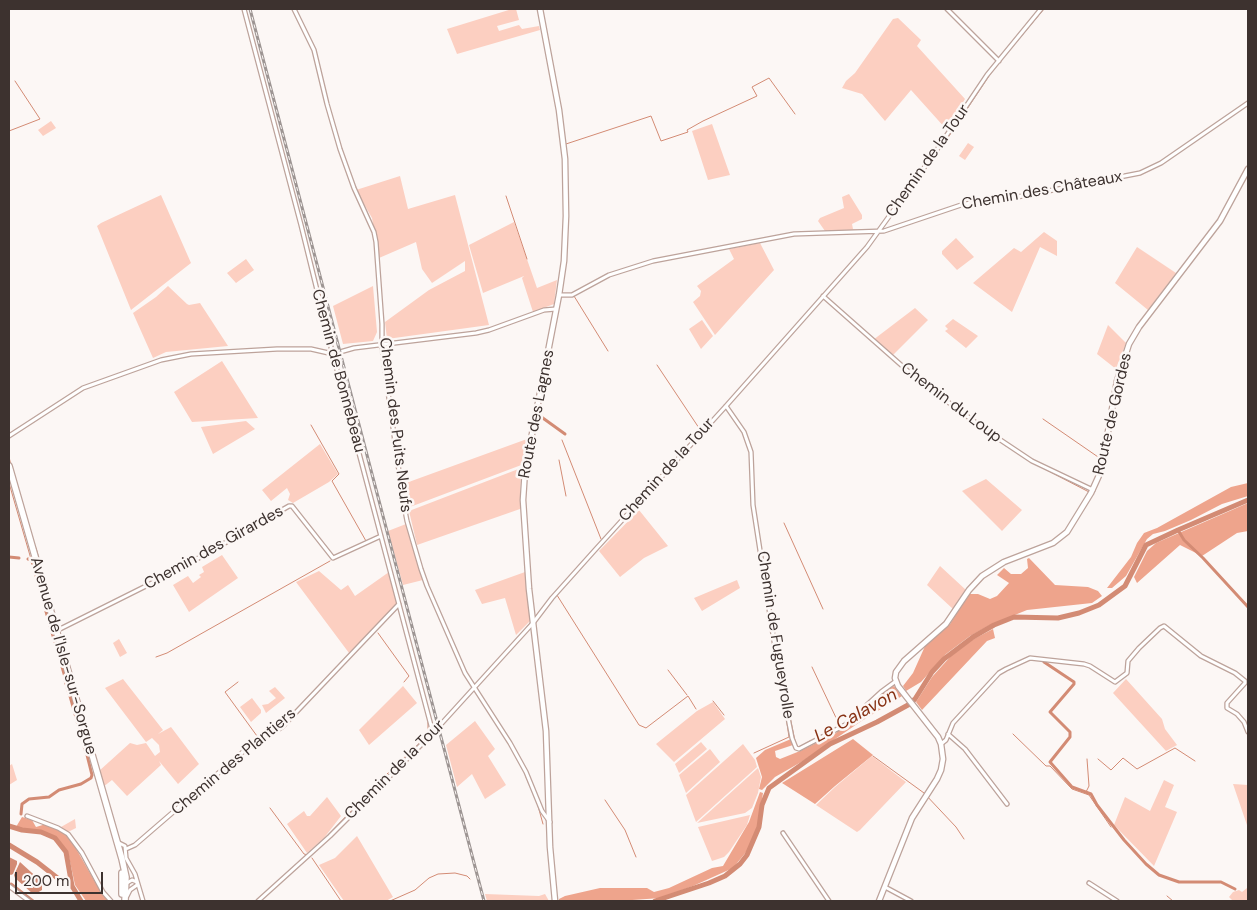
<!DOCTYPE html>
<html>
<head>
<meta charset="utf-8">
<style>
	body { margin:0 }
	#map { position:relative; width:1257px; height:910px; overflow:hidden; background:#fcf7f5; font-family:"DM Sans",sans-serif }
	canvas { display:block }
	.frame { position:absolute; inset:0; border:10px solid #3d322f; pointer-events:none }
	.scale { position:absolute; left:15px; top:872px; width:88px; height:22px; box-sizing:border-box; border:2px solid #3d322f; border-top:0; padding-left:6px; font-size:15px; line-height:18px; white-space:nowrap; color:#3d322f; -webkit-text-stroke:4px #fcf7f5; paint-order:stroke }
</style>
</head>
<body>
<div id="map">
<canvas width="1257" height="910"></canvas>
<div class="frame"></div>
<div class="scale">200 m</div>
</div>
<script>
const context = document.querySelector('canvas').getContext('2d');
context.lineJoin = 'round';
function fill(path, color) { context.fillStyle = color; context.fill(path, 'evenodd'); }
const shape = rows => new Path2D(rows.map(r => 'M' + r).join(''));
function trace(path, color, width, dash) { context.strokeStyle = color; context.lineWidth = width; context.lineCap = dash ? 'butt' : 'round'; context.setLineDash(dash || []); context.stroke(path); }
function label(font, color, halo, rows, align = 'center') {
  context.font = font + ' "DM Sans",sans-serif'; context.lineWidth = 5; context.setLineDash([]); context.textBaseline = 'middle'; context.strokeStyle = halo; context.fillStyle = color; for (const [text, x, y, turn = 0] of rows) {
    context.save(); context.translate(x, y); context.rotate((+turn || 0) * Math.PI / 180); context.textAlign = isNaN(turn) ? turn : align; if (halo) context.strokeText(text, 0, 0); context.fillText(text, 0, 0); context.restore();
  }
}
const green = shape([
	[512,9,516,9,519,20,497,26,499,31,519,25,522,29,539,26,540,30,457,54,447,29],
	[898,18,921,40,917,46,965,99,946,129,911,90,885,121,862,94,842,88,846,81,855,73,893,19],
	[51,121,56,128,43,136,38,130],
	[712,124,730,175,708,180,692,131],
	[968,143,974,147,965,160,959,156],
	[400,176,408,209,455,195,489,325,387,339,385,322,429,290,465,271,465,261,432,283,422,269,416,242,379,258,372,218,356,190],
	[849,194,862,215,862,219,852,224,853,229,867,230,825,231,818,221,820,218,844,208,842,197],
	[161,195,191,263,131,310,97,226,101,223],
	[514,222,537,288,557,280,554,304,533,312,522,278,524,276,483,293,469,245],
	[1044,232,1057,241,1057,256,1040,247,1012,312,973,283,1014,248,1021,252],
	[956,238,974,257,957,270,942,254,942,251],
	[760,243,774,270,715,335,693,302,700,296,701,291,697,286,734,259,729,249],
	[1137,247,1176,273,1148,310,1115,283],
	[246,259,254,270,236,283,227,273],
	[168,286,187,304,189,305,200,303,228,346,166,352,153,358,133,313,156,297],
	[373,286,377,332,373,341,343,344,333,306],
	[915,308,928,320,892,356,873,340],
	[953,319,978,336,966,348,945,331,948,329,945,326],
	[702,320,713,336,701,349,689,329],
	[1108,325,1126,343,1116,369,1097,354],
	[222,361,258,418,192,422,174,392],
	[246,421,255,429,213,454,201,427],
	[527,439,524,464,410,507,406,483],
	[320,444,338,474,329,482,293,503,288,500,290,494,287,488,271,501,262,490],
	[521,468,520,509,417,545,409,511],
	[986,479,1022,510,1002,531,962,491],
	[639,510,668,546,644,558,620,577,599,551],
	[406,524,423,580,403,585,388,531],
	[222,555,238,578,189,612,173,585,188,576,193,583,201,577,199,575,204,572,202,567],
	[940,566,966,590,953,609,927,585],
	[319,571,341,590,348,585,355,596,389,572,398,603,349,653,296,582],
	[525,572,531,620,516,635,505,598,482,604,475,590],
	[737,580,740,588,702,611,694,598],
	[119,639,127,653,120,657,113,643],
	[123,679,163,730,158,734,171,727,199,764,178,784,159,761,161,765,127,796,112,780,103,787,99,771,130,743,137,745,146,743,155,756,160,752,159,745,152,738,146,742,105,688],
	[1126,679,1162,719,1165,729,1177,745,1166,751,1113,693],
	[403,686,417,703,369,745,359,730],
	[275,687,285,698,266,713,262,705,268,704,276,698,269,691],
	[252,698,261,710,261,713,251,722,240,707],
	[713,702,725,719,674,762,656,744,697,711],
	[475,721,495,749,488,756,506,785,485,799,472,774,457,787,446,745],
	[701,742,707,749,679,773,675,764],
	[743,744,755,760,757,767,696,822,686,795],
	[710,749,720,762,686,793,679,775],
	[872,756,906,782,860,830,857,832,816,805,835,787],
	[12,764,17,780,9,785,9,766],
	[758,768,761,777,758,793,752,808,745,813,697,823],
	[1164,780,1174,785,1165,807,1177,812,1154,866,1114,825,1125,797,1150,811],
	[1233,784,1248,785,1248,828],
	[327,797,341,816,324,838,307,853,287,824,304,811,307,816,310,816],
	[750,815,747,825,729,852,724,857,712,861,698,827],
	[75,819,76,828,68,832,61,827],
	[357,836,393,897,386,901,344,901,319,865,335,858],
	[1247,888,1248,901,1233,901,1229,897,1233,892,1239,890,1242,892],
	[485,894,539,896,545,894,549,901,487,901]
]);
const forest = shape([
	[1248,483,1248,496,1222,504,1191,520,1165,531,1153,534,1147,539,1126,576,1112,588,1107,588,1131,557,1137,543,1144,533,1157,528,1231,487],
	[1248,503,1248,531,1237,533,1202,556,1180,545,1137,583,1134,577,1147,551,1156,543],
	[1029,558,1055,585,1088,587,1098,591,1102,596,1092,603,1027,610,988,626,970,636,946,654,921,682,906,691,903,686,913,673,926,644,950,624,969,594,978,594,990,599,997,596,1009,583,997,575,1004,568,1011,574,1021,574,1028,568,1027,559],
	[993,629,995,638,987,641,922,710,916,702,932,677,951,656,972,640],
	[894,686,902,696,860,722,803,761,775,777,762,790,759,789,762,777,756,758,765,750,791,739,793,745,775,751,776,757,780,759,800,751,836,733,885,690],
	[853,739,873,755,835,786,815,804,782,783],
	[760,792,763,793,757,830,747,851,733,868,693,886,661,898,618,901,559,901,559,899,565,896,600,888,647,888,654,892,669,888,712,868,723,866,749,822],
	[22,817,32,820,36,827,46,824,61,831,70,838,102,894,108,901,86,901,75,885,69,857,64,847,55,837,45,832,16,827]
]);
const water = shape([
	[9,857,17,861,17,864,13,874,11,875,9,874],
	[20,862,42,882,42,890,37,893,33,894,15,878,14,875]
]);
const stream = shape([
	[9,131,40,119,15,81],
	[566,144,651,116,661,141,688,132,687,130,703,121,757,96,752,87,769,78,795,114],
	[506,196,527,259],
	[1216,223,1223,212],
	[884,226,949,136,993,70,1044,9],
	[574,296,608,351],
	[657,365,701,431],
	[1116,377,1123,355],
	[1043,419,1101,459],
	[311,425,339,474,332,481,366,541],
	[989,434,1006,446],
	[562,440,601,539],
	[1010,448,1025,458],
	[1101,456,1115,381],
	[9,457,11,465],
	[559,460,566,496],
	[1035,464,1089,492],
	[1097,475,1101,460],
	[9,483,31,559],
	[784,523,823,609],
	[36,548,46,584],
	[969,587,982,574],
	[552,596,555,592,639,725,646,728,688,696,696,709],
	[535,617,548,601],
	[378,633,409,676,404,682],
	[521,634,531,622],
	[930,635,945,621],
	[156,657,167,653,330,561],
	[812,667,839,724],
	[668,670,687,695],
	[238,682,225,692,257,736],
	[783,683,795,741],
	[713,701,724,715],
	[1013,734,1046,766,1050,766,1072,789,1089,795,1111,827],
	[796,745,799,747,810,741],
	[754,753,789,737,784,703],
	[873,756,924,793,956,827,964,839],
	[1098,759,1111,770,1123,758,1137,769,1175,748,1195,761],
	[526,777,529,784],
	[1086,792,1089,786,1087,759],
	[605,800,625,830,636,857],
	[538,806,543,824],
	[270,808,304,854,308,855],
	[325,838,388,773,428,735,428,722],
	[312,858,341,901],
	[1167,896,1173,901],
	[390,901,415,890,429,878,438,874,455,873,467,876,470,879]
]);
const canal = shape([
	[540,416,565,434],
	[1178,530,1184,540,1203,558,1248,607],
	[9,557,19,558],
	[28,559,31,560,33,564],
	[34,568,47,615],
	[49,622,65,677],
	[1044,662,1074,682,1074,684,1050,712,1070,732,1070,737,1050,762,1072,787,1091,794,1097,805,1124,840,1146,864,1159,875,1179,882,1221,882,1235,889],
	[65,680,69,694],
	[70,696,86,753],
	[21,814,22,804,29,799,49,797,59,790,81,784,91,778,92,775,87,755],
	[11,884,33,901]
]);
const river = shape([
	[9,826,22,830,41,832,55,838,66,852,72,886,81,901],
	[9,845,37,862,60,880,72,886],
	[655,901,709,883,725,876,740,864,747,855,759,827,762,805,769,788,830,744,877,722,908,705,915,699,932,672,944,659,973,637,994,625,1014,617,1058,618,1079,613,1099,605,1125,586,1146,545,1178,530,1248,500]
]);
const minor = shape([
	[244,9,301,225,332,351,433,733],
	[294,9,314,50,327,104,340,149,354,188,374,232,376,242,382,324,382,348,403,500,407,521,421,569,427,586,465,673,510,743,526,772,542,811,550,822],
	[947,9,999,61],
	[559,295,572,295,609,275,653,261,794,234,884,231,964,204,1007,199,1140,173,1161,163,1248,103],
	[823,296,917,379,987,431,1032,461,1093,490],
	[726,406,744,432,751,452,753,505,778,667,792,738,796,748,799,749,845,725,881,692,896,681],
	[9,436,83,388,161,360,191,354,277,349,311,349,333,354,354,348,476,333,489,330,544,310,556,309],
	[56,631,176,571,289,506,292,506,333,558,381,536],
	[948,734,965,749,1007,804],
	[941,744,946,740,953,723,999,673,1006,669,1030,658,1084,664,1090,666,1115,682,1127,673,1128,661,1139,648,1160,628,1164,626,1201,656,1235,673,1245,681,1245,683,1227,703,1227,708,1237,714,1244,722,1248,732],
	[27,816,58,828,68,834,82,853,103,892,111,901],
	[783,833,829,901],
	[117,842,125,846,126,858,135,874,143,901],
	[126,849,135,845,259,738,276,731,282,727,399,604],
	[127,883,132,880,137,882,137,885,130,890,127,896],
	[1089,883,1117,901],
	[9,886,29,901],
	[885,887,911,901],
	[258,901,330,836,433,733,533,623,552,598,595,550,726,406,867,247,934,154,987,75,1041,9]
]);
const tertiary = shape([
	[540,9,559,110,565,159,566,216,564,261,559,295,525,470,523,500,529,589,546,731,550,847,555,901],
	[879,901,912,818,937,779,941,770,943,759,941,744,938,737,898,686,895,678,896,672,904,661,946,624,969,590,982,576,1004,562,1053,543,1067,532,1091,493,1101,471,1117,381,1129,344,1139,327,1220,221,1248,169]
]);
const primary = shape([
	[9,466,122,859,126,877,125,901],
	[122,873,122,894]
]);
const rail = shape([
	[250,9,484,901]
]);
const streetNames = [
	["Chemin de la Tour",928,161,-55],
	["Chemin des Châteaux",1042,191,-10],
	["Chemin de Bonnebeau",338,371,75],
	["Chemin du Loup",951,403,37],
	["Route des Lagnes",537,414,-79],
	["Route de Gordes",1113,414,-77],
	["Chemin des Puits Neufs",395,425,83],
	["Chemin de la Tour",667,470,-48],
	["Chemin des Girardes",214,548,-29],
	["Chemin de Fugueyrolle",775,635,81],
	["Avenue de l'Isle-sur-Sorgue",63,656,74],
	["Chemin des Plantiers",234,762,-40],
	["Chemin de la Tour",395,770,-45]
];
const waterNames = [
	["Le Calavon",856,716,-29]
];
fill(green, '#fccfc1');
fill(forest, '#eea48c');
fill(water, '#d38b74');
trace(stream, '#d38b74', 1);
trace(canal, '#d38b74', 3);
trace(river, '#d38b74', 5);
trace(minor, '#bda39b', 5.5);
trace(tertiary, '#bda39b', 7);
trace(primary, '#bda39b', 8);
trace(minor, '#fff', 3);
trace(tertiary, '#fff', 4.5);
trace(primary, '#fff', 5.5);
trace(rail, '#9d9593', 3);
trace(rail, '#fcf7f5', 1, [4]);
label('16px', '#3d322f', '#fcf7f5', streetNames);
label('italic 18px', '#873113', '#fcf7f5', waterNames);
</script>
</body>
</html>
